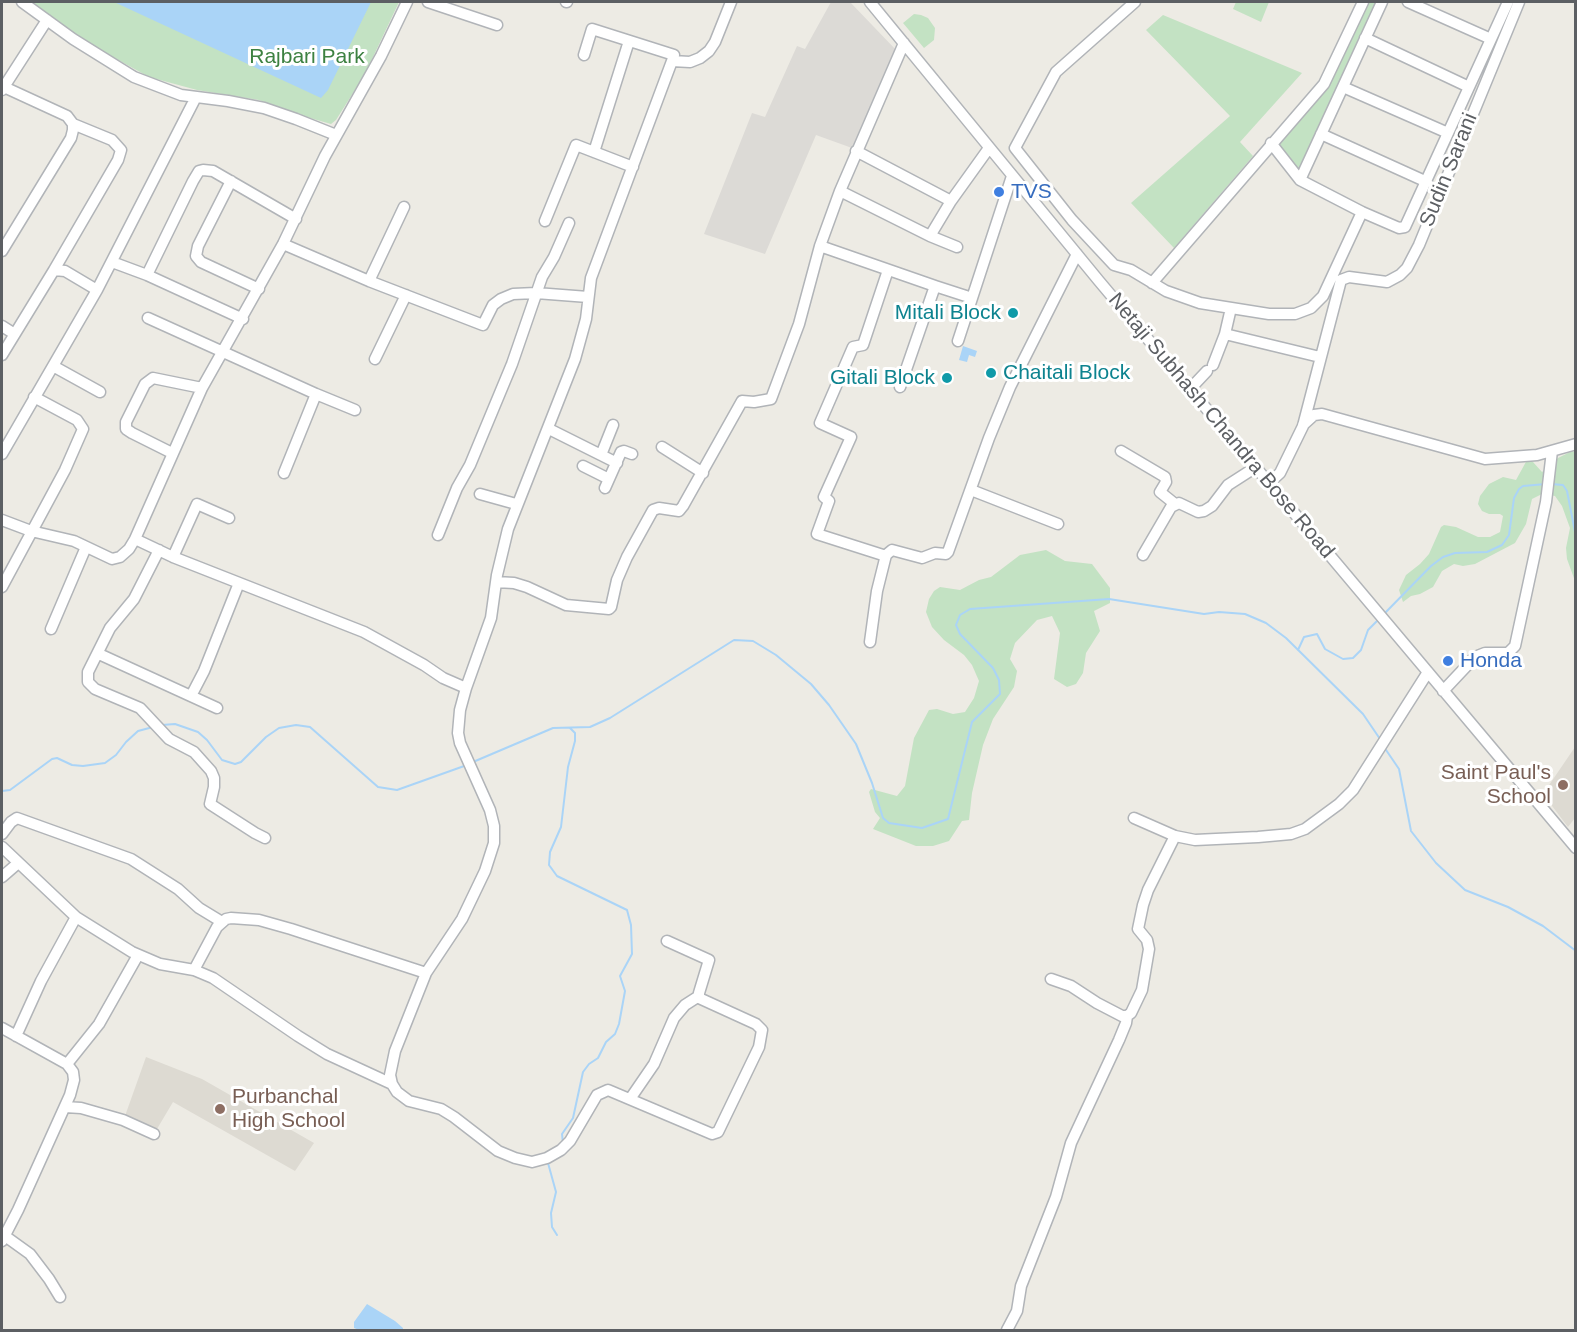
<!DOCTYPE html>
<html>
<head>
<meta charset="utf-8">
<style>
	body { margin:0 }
	#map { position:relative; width:1577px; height:1332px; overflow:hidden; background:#edebe4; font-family:Helvetica,sans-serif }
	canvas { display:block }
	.frame { position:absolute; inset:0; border:3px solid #5c5f63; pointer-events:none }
</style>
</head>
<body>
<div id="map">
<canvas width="1577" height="1332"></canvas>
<div class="frame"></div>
</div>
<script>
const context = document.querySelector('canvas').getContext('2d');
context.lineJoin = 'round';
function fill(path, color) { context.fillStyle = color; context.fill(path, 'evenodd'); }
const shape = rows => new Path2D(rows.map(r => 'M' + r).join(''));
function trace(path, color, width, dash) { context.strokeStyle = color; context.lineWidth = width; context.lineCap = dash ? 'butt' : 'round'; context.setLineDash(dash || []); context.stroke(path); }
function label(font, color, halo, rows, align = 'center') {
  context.font = font + ' Helvetica,sans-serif'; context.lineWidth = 6; context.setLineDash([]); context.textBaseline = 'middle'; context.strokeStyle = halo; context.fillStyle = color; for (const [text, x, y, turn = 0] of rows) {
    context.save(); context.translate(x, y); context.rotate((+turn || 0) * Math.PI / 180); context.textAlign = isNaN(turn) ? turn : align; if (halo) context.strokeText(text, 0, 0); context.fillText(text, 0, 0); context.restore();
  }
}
const industrial = shape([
	[831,2,850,2,897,51,853,146,852,148,816,135,765,254,704,234,752,113,765,117,797,46,805,49]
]);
const education = shape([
	[1575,747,1575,818,1568,827,1543,794],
	[146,1057,202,1079,314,1143,295,1171,173,1102,154,1134,125,1116]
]);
const green = shape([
	[29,2,399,2,365,74,336,120,331,124,303,116,259,100,197,90,149,77,66,31],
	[1236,2,1269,2,1261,22,1233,9],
	[1363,2,1382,2,1300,180,1271,143,1324,84],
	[914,14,921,15,928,18,935,28,934,40,924,48,903,23],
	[1163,15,1302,73,1240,142,1253,156,1174,248,1131,203,1230,116,1146,30],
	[1572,451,1575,452,1575,581,1567,559,1566,548,1570,528,1562,506,1555,496,1542,494,1532,499,1526,524,1515,543,1475,564,1463,566,1454,564,1442,571,1433,587,1420,594,1411,596,1403,602,1399,590,1406,575,1420,564,1429,554,1441,527,1444,525,1456,527,1478,537,1490,537,1500,532,1503,516,1500,514,1489,514,1482,511,1478,504,1480,496,1489,484,1503,477,1516,480,1527,460,1533,462,1542,472,1558,458],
	[1046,550,1065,561,1092,564,1110,588,1110,603,1094,611,1100,631,1086,653,1083,673,1076,684,1067,687,1054,679,1060,633,1052,616,1037,620,1015,643,1010,659,1017,671,1014,687,993,719,983,745,972,793,969,820,962,821,949,841,933,846,916,846,873,829,880,818,875,812,869,792,871,789,897,796,905,786,914,738,929,710,937,709,953,714,965,712,974,698,979,681,972,665,964,655,944,640,932,627,926,612,929,599,934,591,940,587,960,590,979,580,991,577,1020,555]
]);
const water = shape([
	[114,2,371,2,328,90,321,98],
	[963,346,977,351,975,357,969,355,967,362,959,360],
	[367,1304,395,1321,403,1328,403,1330,359,1330,354,1328,354,1322]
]);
const stream = shape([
	[1551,484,1563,485,1567,491,1576,537],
	[1384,614,1431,566,1443,557,1455,553,1487,552,1502,545,1509,535,1514,498,1519,489,1523,486,1546,484],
	[1298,650,1304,637,1317,634,1325,649,1343,659,1353,658,1361,650,1368,630,1378,620],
	[2,657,2,663],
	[162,725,175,724,198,732,207,740,222,760,235,764,241,762,266,737,279,728,296,725,310,727,378,787,397,790,467,765],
	[1384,747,1399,769,1411,831,1436,863,1465,890,1508,907,1543,926,1576,951],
	[473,762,553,728,590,727,610,718,734,640,753,641,776,655,811,684,829,705,856,744,872,783,883,818,889,823,922,828,948,819,972,722,1000,694,999,680,993,668,960,634,956,625,960,615,970,609,1109,599,1204,614,1219,612,1245,614,1266,623,1286,638,1363,714,1380,739],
	[2,791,10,790,52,759,57,758,72,765,83,766,105,763,116,755,126,742,138,731,153,727],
	[563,1144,562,1134,573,1118,583,1072,589,1064,598,1058,606,1042,615,1034,619,1024,625,991,620,976,632,954,631,925,627,910,557,876,549,865,550,852,561,827,568,767,575,741,575,733,570,728],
	[550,1161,548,1163,556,1192,551,1213,552,1227,557,1235]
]);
const minor = shape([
	[22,2,73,39,134,77,181,95,228,101,264,108,296,119,336,135],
	[428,2,497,25],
	[566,2,567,2],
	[870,2,1099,281,1576,848],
	[1135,2,1056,72,1015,148,1072,220,1114,265,1131,270,1166,291,1200,303,1269,314,1295,314,1311,308,1323,296,1362,212],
	[1408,2,1491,39],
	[1365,38,1469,87],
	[584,55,592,29,674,55,672,61],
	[1343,87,1448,133],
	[2,90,47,20],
	[1321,134,1427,182],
	[1271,143,1300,180,1362,212,1399,228,1405,227,1508,2],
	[856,151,951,201],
	[594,152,629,41],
	[1300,180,1382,2],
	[231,181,198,246,196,256,201,262,259,289],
	[840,191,930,236,951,201,989,148],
	[545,221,576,145,633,167],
	[930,236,957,247],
	[283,244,369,281,483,325,493,305,501,299,513,294,536,293,588,297],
	[820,246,935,286,900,387],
	[2,251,71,138,73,130,73,124,67,116,4,87],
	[112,262,147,275,243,319],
	[54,270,118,160,121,150,112,140,73,124],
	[147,275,193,181,199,171,203,170,213,171,296,219],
	[369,281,404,207],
	[1152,283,1324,84,1363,2],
	[935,286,972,298],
	[148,318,316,394,355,410],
	[2,326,13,333],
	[1225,334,1320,357],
	[958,341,1012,176],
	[2,355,54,270,65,271,97,290],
	[375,359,406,295],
	[1213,365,1225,334,1231,308],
	[53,366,100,392],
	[1190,389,1207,371],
	[1303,425,1314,415,1322,414,1485,459,1537,455,1576,444],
	[549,429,617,463],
	[662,447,703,473],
	[1121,451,1165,477,1166,482,1160,492,1175,504],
	[172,453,132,433,126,429,126,422,145,384,153,378,202,388],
	[2,454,97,290,196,97],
	[601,455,613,425],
	[583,466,609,479],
	[284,473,316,394],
	[1269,483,1280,473,1303,426,1341,280,1349,277,1387,282,1400,275,1407,268,1419,245,1519,2],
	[605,488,621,452,624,451,632,454],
	[971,490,1058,524],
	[480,494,516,504],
	[2,520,31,531,74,541,112,559,120,557,129,549,135,539,202,388,283,244,325,156,381,56,407,2],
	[438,535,457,488,470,465,512,364,542,277,554,257,569,223],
	[135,539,173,557,364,632,424,665,443,678,466,688],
	[159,550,134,599,110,628,88,672,88,682,95,689,140,708,169,739,194,752,211,771,214,778,214,787,210,804,255,833,265,838],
	[1143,555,1171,507,1179,503,1198,512,1204,511,1212,506,1228,485,1256,467],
	[886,556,817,534,829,501,824,497,851,437,820,423,853,347,863,345,888,270],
	[173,557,197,504,229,518],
	[496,582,514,583,527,587,566,605,609,609,611,607,617,580,627,557,653,510,659,508,679,511,683,506,742,401,754,402,771,399,799,324,820,246,840,191,904,43],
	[2,587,65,470,83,429,77,420,34,397],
	[51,629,86,547],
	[870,642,877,591,886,555,892,550,922,558,935,553,946,554,948,552,989,438,1010,387,1077,254],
	[99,654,217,708],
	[1443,691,1475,657,1485,653,1508,653,1515,646,1546,502,1552,451],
	[191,696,204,671,239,583],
	[1134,818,1175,836,1195,840,1258,837,1291,834,1305,829,1339,804,1353,790,1428,672],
	[2,834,11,822,17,818,131,859,178,889,199,908,222,922],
	[2,847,76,917,132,952,160,964,194,970,213,978,298,1036,327,1054,392,1084],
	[2,877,17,864],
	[667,941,709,960,699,993,699,998,756,1024,762,1030,759,1047,718,1132,712,1134,608,1090,597,1095,570,1141,561,1150,547,1158,532,1162,515,1158,498,1151,454,1117,441,1109,409,1101,397,1092,392,1084,390,1075,395,1051,426,973,462,919,485,871,494,843,494,826,490,810,460,743,458,733,460,710,466,688,491,618,497,575,508,529,575,359,586,319,591,278,672,61,690,62,700,58,709,51,715,42,731,2],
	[194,970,217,927,226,919,231,918,259,920,291,929,426,973],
	[1051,979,1071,986,1097,1003,1122,1016,1127,1016,1131,1013,1142,990,1149,949,1147,940,1138,929,1143,905,1148,890,1175,836],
	[2,1028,67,1064,73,1072,74,1080,70,1095,18,1210,2,1241],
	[16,1036,41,981,76,917],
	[67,1064,99,1024,138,955],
	[630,1099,654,1064,674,1018,685,1005,699,996],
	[65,1107,81,1108,123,1120,154,1134],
	[5,1236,30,1254,49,1279,60,1297],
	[1007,1330,1017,1311,1021,1286,1056,1197,1071,1143,1119,1040,1126,1023,1127,1016]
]);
const markers = [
	[999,192,6,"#3f7fe0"],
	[1013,313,6,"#0f9aa8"],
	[991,373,6,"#0f9aa8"],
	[947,378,6,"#0f9aa8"],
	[1448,661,6,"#3f7fe0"],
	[1563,785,6,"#8d6e63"],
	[220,1109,6,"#8d6e63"]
];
const parkNames = [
	["Rajbari Park",307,57]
];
const streetNames = [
	["Sudin Sarani",1449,170,-68],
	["Netaji Subhash Chandra Bose Road",1221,426,50]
];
const shopNames = [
	["TVS",1011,192],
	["Honda",1460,661]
];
const cultureNames = [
	["Mitali Block",1001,313],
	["Chaitali Block",1003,373,"left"],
	["Gitali Block",935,378]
];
const educationNames = [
	["Saint Paul's",1551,773],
	["School",1551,797],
	["Purbanchal",232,1097,"left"],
	["High School",232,1121,"left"]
];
fill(industrial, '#dcdad6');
fill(education, '#dddad2');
fill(green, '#c3e2c3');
fill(water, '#aad4f7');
trace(stream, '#aad4f7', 2);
trace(minor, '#b1b4b8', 13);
trace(minor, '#fff', 10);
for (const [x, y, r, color] of markers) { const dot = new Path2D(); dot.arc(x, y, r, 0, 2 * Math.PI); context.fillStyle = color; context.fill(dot); trace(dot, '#fff', 2); }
label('21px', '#3d8141', '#fff', parkNames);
label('21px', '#5c5f63', '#fff', streetNames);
label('21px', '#366cbe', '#fff', shopNames, 'left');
label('21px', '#0d838f', '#fff', cultureNames, 'right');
label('21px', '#785e54', '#fff', educationNames, 'right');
</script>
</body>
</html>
